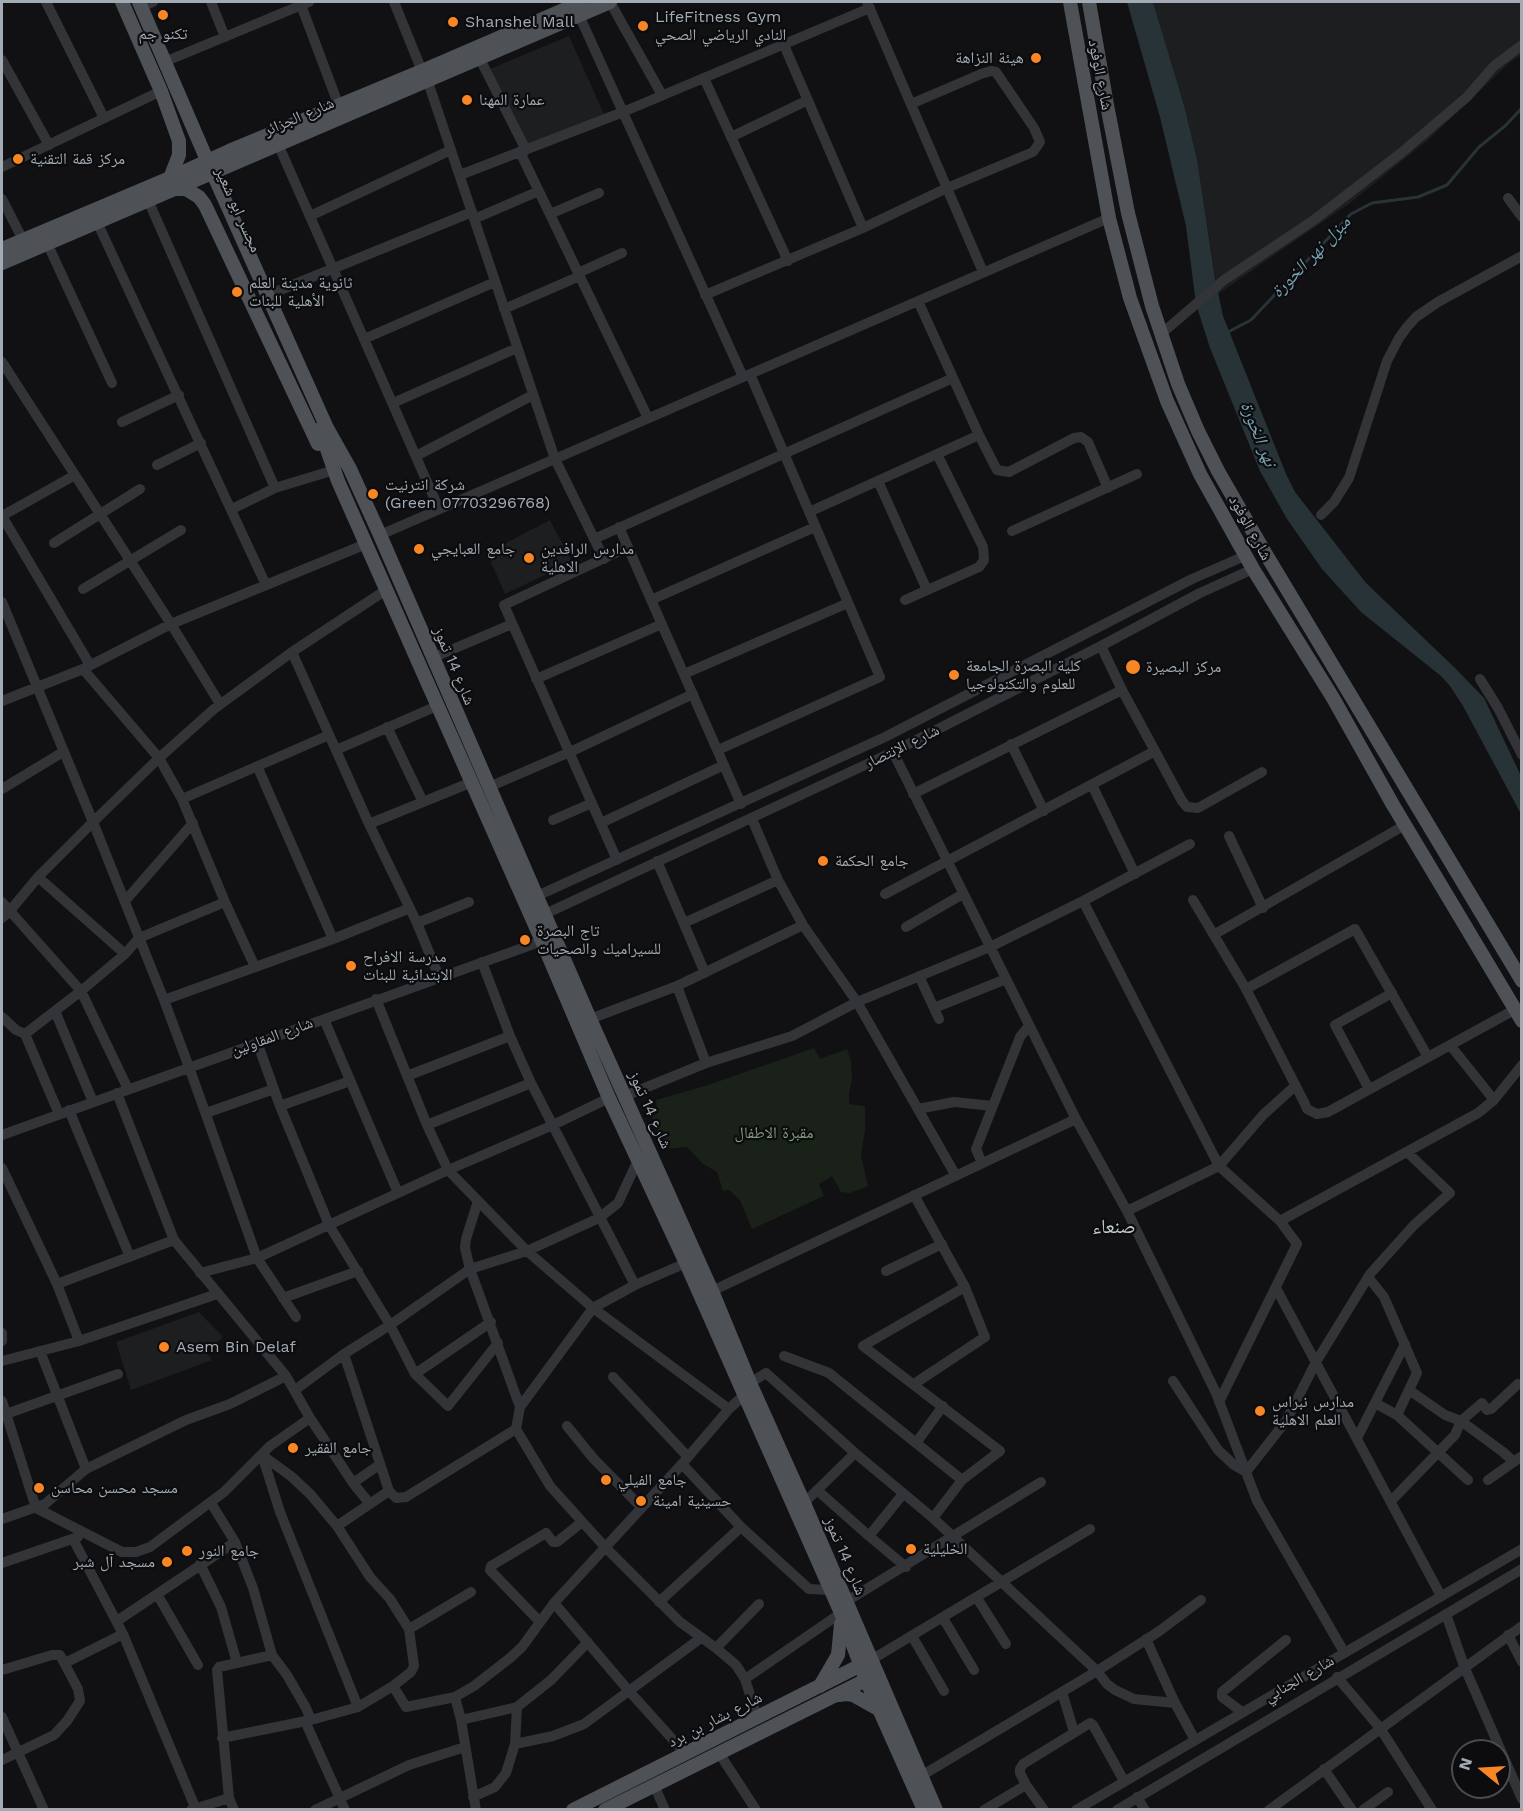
<!DOCTYPE html>
<html>
<head>
<meta charset="utf-8">
<style>
	body { margin:0 }
	#map { position:relative; width:1523px; height:1811px; overflow:hidden; background:#111113; font-family:"Work Sans",sans-serif }
	canvas { display:block }
	.frame { position:absolute; inset:0; border:3px solid #a2abb4; pointer-events:none }
	.north { position:absolute; left:1451px; top:1739px; width:60px; height:60px; box-sizing:border-box; background:#0c0c0e; border:2px solid #484c50; border-radius:50%; rotate:288deg; font-size:16px; font-weight:700; line-height:24px; text-align:center; color:#a2abb4 }
	.north::after { content:''; display:block; margin:auto; width:21px; height:27px; background:#f88624; clip-path:polygon(50% 0,100% 100%,50% 72%,0 100%) }
</style>
</head>
<body>
<div id="map">
<canvas width="1523" height="1811"></canvas>
<div class="frame"></div>
<div class="north">N</div>
</div>
<script>
const context = document.querySelector('canvas').getContext('2d');
context.lineJoin = 'round';
function fill(path, color) { context.fillStyle = color; context.fill(path, 'evenodd'); }
const shape = rows => new Path2D(rows.map(r => 'M' + r).join(''));
function trace(path, color, width, dash) { context.strokeStyle = color; context.lineWidth = width; context.lineCap = dash ? 'butt' : 'round'; context.setLineDash(dash || []); context.stroke(path); }
function label(font, color, halo, rows, align = 'center') {
  context.font = font + ' "Work Sans","Noto Naskh Arabic",sans-serif'; context.lineWidth = 4.5; context.setLineDash([]); context.textBaseline = 'middle'; context.strokeStyle = halo; context.fillStyle = color; for (const [text, x, y, turn = 0] of rows) {
    context.save(); context.translate(x, y); context.rotate((+turn || 0) * Math.PI / 180); context.textAlign = isNaN(turn) ? turn : align; if (halo) context.strokeText(text, 0, 0); context.fillText(text, 0, 0); context.restore();
  }
}
const built = shape([
	[1153,2,1521,2,1521,55,1508,64,1428,140,1350,203,1218,294,1197,159,1184,105],
	[569,36,604,114,527,144,490,69],
	[550,520,572,562,505,594,487,553],
	[199,1312,223,1337,206,1352,212,1360,131,1390,116,1342]
]);
const green = shape([
	[814,1048,820,1059,847,1049,851,1061,852,1079,849,1094,849,1104,865,1106,865,1130,861,1155,868,1186,850,1193,841,1192,832,1176,819,1184,824,1196,752,1229,740,1200,729,1190,723,1191,717,1172,703,1164,687,1147,665,1149,652,1117,658,1113,656,1100,708,1085]
]);
const water = shape([
	[1127,2,1153,2,1184,105,1197,159,1215,278,1223,316,1286,474,1295,492,1366,583,1455,668,1484,698,1521,776,1521,814,1463,706,1450,686,1441,676,1361,612,1322,569,1287,519,1260,471,1210,348,1196,304,1186,226,1160,117]
]);
const stream = shape([
	[1226,333,1251,320,1351,214,1372,203,1418,197,1447,185,1479,147,1505,126,1522,108]
]);
const minor = shape([
	[46,2,104,118],
	[211,2,225,37],
	[394,2,422,71],
	[610,2,662,95],
	[867,2,983,272],
	[146,5,153,2],
	[301,5,339,106],
	[579,15,743,377],
	[784,45,863,228],
	[479,57,526,150],
	[2,60,49,145],
	[169,60,309,2],
	[704,78,788,261],
	[427,79,555,459,604,559],
	[731,137,808,100],
	[278,144,439,509],
	[520,152,648,418],
	[2,167,161,91],
	[460,175,623,112,870,8],
	[1508,198,1522,217],
	[2,199,23,240],
	[148,200,275,488],
	[550,214,599,193],
	[310,216,451,150],
	[474,219,539,191],
	[97,222,266,585],
	[47,243,112,383],
	[578,273,622,253],
	[273,293,472,212],
	[705,295,863,228,947,188,1033,152,1040,142,1034,128,996,72,991,71,981,74,911,104],
	[918,301,979,435,997,470,1009,472,1074,438,1081,437,1088,442,1108,488],
	[504,309,580,276],
	[1161,334,1224,280,1314,220,1401,153,1467,97,1494,66,1522,45],
	[364,339,495,282],
	[2,362,171,624,220,704],
	[393,403,517,348],
	[122,422,179,395],
	[416,456,533,395],
	[157,465,201,443],
	[878,481,927,590],
	[232,509,275,488,331,471],
	[809,512,979,435],
	[1321,515,1334,502,1349,478,1387,361,1399,338,1407,327,1416,317,1438,302,1522,256],
	[2,516,90,665],
	[2,516,75,475],
	[619,527,741,804],
	[1012,531,1137,474],
	[380,535,1109,218],
	[594,539,953,378],
	[54,543,140,489],
	[83,589,181,530],
	[651,600,815,527],
	[905,600,979,567,984,560,983,547,937,454],
	[2,602,93,822,164,1000,189,1067,257,1258,296,1317],
	[1101,646,1122,690,1182,801,1187,807,1198,808,1262,772],
	[292,652,369,824,417,923,439,977],
	[432,658,512,624],
	[83,669,159,758,182,799,225,902,255,967],
	[684,674,848,603],
	[536,679,662,624],
	[1480,679,1498,708,1522,755],
	[2,701,83,669,171,624,366,544],
	[387,727,423,802],
	[1011,744,1044,811],
	[336,750,437,706],
	[718,750,880,677,750,374],
	[893,752,1076,1119,1127,1211,1216,1393,1257,1501,1344,1652],
	[258,768,333,939],
	[1092,785,1135,874],
	[489,787,570,752,693,694],
	[2,789,63,752],
	[913,794,1122,690],
	[182,799,329,735],
	[752,819,778,880,803,925,857,1002,956,1176],
	[553,820,592,803],
	[601,823,724,765],
	[369,824,472,782],
	[1229,836,1263,908],
	[617,860,504,605,628,547],
	[657,861,705,973],
	[38,877,125,954],
	[885,894,1155,751],
	[537,896,885,737,1192,579,1247,555],
	[1193,900,1246,989,1305,1104,1307,1109,1317,1114,1328,1112,1514,1010],
	[125,901,193,823],
	[1083,901,1219,1166,1280,1221,1297,1244,1219,1402],
	[2,902,81,991,128,1089],
	[545,914,893,752,1101,646,1200,593,1253,569],
	[2,918,9,912,38,877,93,822,159,758,214,709,292,652,386,590],
	[417,923,469,902],
	[684,923,778,880],
	[906,927,963,894],
	[1215,934,1405,825],
	[482,962,510,1036,531,1083,635,1285],
	[919,976,939,1019],
	[677,986,706,1063],
	[1246,989,1355,929,1428,1057],
	[376,999,427,1125,448,1170,527,1251,593,1308,729,1409],
	[164,1000,333,939,410,908],
	[934,1008,1006,979],
	[55,1011,93,1102],
	[2,1017,16,1030,25,1034],
	[324,1019,398,1193],
	[590,1019,677,986,803,925],
	[257,1042,280,1106,329,1225,390,1325,415,1374,448,1406,498,1343],
	[1450,1045,1494,1100],
	[407,1076,510,1036],
	[1369,1089,1335,1025,1392,993],
	[117,1093,174,1240,286,1376,310,1418,353,1483,370,1504],
	[625,1096,706,1063,792,1036,857,1002,990,947,1083,901,1190,844],
	[280,1106,350,1081],
	[918,1109,954,1102,993,1106],
	[69,1110,130,1257],
	[206,1113,274,1089],
	[59,1114,25,1034,81,991,125,954,139,938,225,902],
	[427,1125,531,1083],
	[2,1135,542,941],
	[982,1163,976,1149,1020,1037,1029,1026],
	[2,1168,57,1284,79,1341],
	[914,1195,965,1287,985,1337,914,1384],
	[478,1201,466,1239,465,1248,470,1269,520,1407],
	[1127,1211,1219,1166,1263,1115,1295,1086],
	[1280,1221,1478,1113,1494,1100,1522,1065],
	[686,1263,635,1285,593,1308,520,1407,516,1429,550,1486,605,1547,680,1622,716,1648,736,1665,745,1679,757,1717],
	[886,1271,942,1244],
	[200,1273,257,1258,448,1170,553,1125,609,1098],
	[1368,1277,1384,1297,1417,1373,1397,1415],
	[57,1284,174,1240],
	[1276,1288,1441,1596],
	[712,1291,1076,1119],
	[283,1298,358,1271],
	[2,1333,2,1341],
	[40,1351,86,1469],
	[344,1354,389,1491,396,1498,406,1497,516,1429],
	[784,1356,829,1373,962,1480],
	[2,1361,79,1341,217,1294],
	[415,1374,491,1322],
	[613,1377,688,1457],
	[1173,1381,1218,1450,1234,1465,1246,1472,1286,1421,1316,1362,1370,1274,1414,1225,1450,1193,1408,1153],
	[750,1383,766,1373,855,1453,933,1518,1097,1671,1107,1684,1115,1690,1134,1699,1175,1703],
	[295,1390,344,1354,390,1325,470,1269,527,1251,599,1218,618,1203,638,1160],
	[1409,1390,1445,1415,1461,1421,1503,1452,1514,1462],
	[2,1401,36,1508,122,1552,136,1552,150,1547,224,1492,270,1446,310,1418],
	[1375,1403,1397,1415,1468,1480],
	[6,1414,118,1374],
	[567,1426,593,1458,642,1508],
	[1357,1438,1405,1344],
	[916,1443,943,1406],
	[262,1455,280,1512,358,1707],
	[682,1464,741,1527,809,1589,830,1590],
	[1488,1480,1522,1456],
	[353,1483,379,1465],
	[817,1490,869,1536],
	[903,1494,869,1536,906,1567],
	[1391,1501,1455,1435,1461,1421,1482,1403,1487,1410,1491,1409,1518,1384],
	[211,1503,235,1542,253,1588,272,1655,287,1675,306,1708,311,1720],
	[804,1503,855,1453],
	[933,1518,962,1480,1000,1451,863,1346,965,1287],
	[2,1519,45,1504,86,1469,186,1420,230,1404,286,1376],
	[337,1526,389,1491],
	[73,1539,123,1634,195,1807],
	[2,1563,78,1537],
	[200,1564,221,1607,237,1663],
	[157,1594,198,1665],
	[977,1598,1006,1644],
	[847,1601,1041,1482],
	[659,1602,741,1527],
	[554,1603,629,1691,685,1753],
	[1446,1614,1464,1666,1522,1799],
	[943,1618,974,1670],
	[117,1621,235,1542],
	[539,1621,490,1570,491,1566,546,1533,553,1542,557,1542,582,1522],
	[409,1629,471,1592],
	[1508,1635,1522,1662],
	[912,1636,944,1691],
	[1146,1639,1175,1703,1195,1740],
	[716,1648,759,1604],
	[871,1660,1090,1529],
	[65,1663,123,1634],
	[2,1670,52,1655,60,1655,78,1689,80,1701,67,1721,54,1735,2,1760],
	[1337,1677,1380,1728,1432,1810],
	[745,1679,841,1613],
	[393,1686,406,1707,455,1697,474,1686,510,1658,522,1647,554,1603,682,1464,729,1409,744,1395],
	[1062,1692,1074,1732],
	[455,1697,461,1720,476,1810],
	[1242,1712,1222,1697,1222,1692,1286,1640],
	[2,1717,44,1810],
	[461,1720,517,1707,551,1680,588,1642],
	[305,1721,345,1810],
	[222,1738,311,1720,358,1707,393,1686,411,1672,414,1666,409,1629,390,1599,370,1577,337,1526,311,1495,292,1477,262,1455],
	[515,1744,553,1736,584,1724,701,1638],
	[719,1753,756,1810],
	[1324,1769,1352,1810],
	[921,1776,1097,1671,1158,1632,1201,1600],
	[654,1785,665,1810],
	[1026,1785,1020,1773,1020,1769,1023,1764,1090,1723,1093,1725,1124,1781],
	[473,1797,495,1787,506,1773,515,1744,517,1707],
	[1137,1797,1145,1810],
	[191,1810,229,1798],
	[234,1810,229,1798,217,1670,219,1667,272,1655],
	[315,1810,409,1765,465,1747],
	[984,1810,1026,1785,1044,1810],
	[1076,1810,1522,1549],
	[1117,1810,1522,1569],
	[1269,1810,1522,1626],
	[1363,1810,1388,1792]
]);
const major = shape([
	[122,2,161,91,179,141,179,155,170,178],
	[139,2,210,167,327,428,350,469,380,535,590,1019,712,1291,750,1383,804,1503,936,1810],
	[1070,2,1109,218,1130,298,1167,401,1200,474,1253,569,1333,698,1393,805,1522,1021],
	[1089,2,1107,105,1128,213,1152,306,1178,384,1198,431,1218,471,1264,551,1522,981],
	[175,189,186,189,199,197,205,205,318,444],
	[2,249,170,178,229,151,422,71,582,2],
	[2,263,610,2],
	[320,429,338,481,542,941,609,1098,686,1263,841,1613,866,1680,924,1810],
	[820,1686,838,1655,841,1624],
	[839,1695,846,1694,853,1695,878,1709],
	[573,1810,867,1662],
	[605,1810,872,1677]
]);
const markers = [
	[163,15,6,"#f88624"],
	[453,22,6,"#f88624"],
	[643,26,6,"#f88624"],
	[1036,58,6,"#f88624"],
	[467,100,6,"#f88624"],
	[18,159,6,"#f88624"],
	[237,292,6,"#f88624"],
	[373,494,6,"#f88624"],
	[419,549,6,"#f88624"],
	[529,558,6,"#f88624"],
	[1133,667,8,"#f88624"],
	[954,675,6,"#f88624"],
	[823,861,6,"#f88624"],
	[525,940,6,"#f88624"],
	[351,966,6,"#f88624"],
	[164,1347,6,"#f88624"],
	[1260,1411,6,"#f88624"],
	[293,1448,6,"#f88624"],
	[606,1480,6,"#f88624"],
	[39,1488,6,"#f88624"],
	[641,1501,6,"#f88624"],
	[911,1549,6,"#f88624"],
	[187,1551,6,"#f88624"],
	[167,1562,6,"#f88624"]
];
const poiNames = [
	["LifeFitness Gym",655,17],
	["النادي الرياضي الصحي",655,35],
	["Shanshel Mall",465,22],
	["تكنو جم",163,34,"center"],
	["هيئة النزاهة",1024,58,"right"],
	["عمارة المهنا",479,100],
	["مركز قمة التقنية",30,159],
	["ثانوية مدينة العلم",249,283],
	["الأهلية للبنات",249,301],
	["شركة انترنيت",385,485],
	["(Green 07703296768)",385,503],
	["جامع العبايجي",431,549],
	["مدارس الرافدين",541,549],
	["اﻻهلية",541,567],
	["كلية البصرة الجامعة",966,666],
	["للعلوم والتكنولوجيا",966,684],
	["مركز البصيرة",1146,667],
	["جامع الحكمة",835,861],
	["تاج البصرة",537,931],
	["للسيراميك والصحيات",537,949],
	["مدرسة اﻻفراح",363,957],
	["اﻻبتدائية للبنات",363,975],
	["Asem Bin Delaf",176,1347],
	["مدارس نبراس",1272,1402],
	["العلم الاهلية",1272,1420],
	["جامع الفقير",305,1448],
	["جامع الفيلي",618,1480],
	["مسجد محسن محاسن",51,1488],
	["حسينية امينة",653,1501],
	["الخليلية",923,1549],
	["جامع النور",199,1551],
	["مسجد آل شبر",155,1562,"right"]
];
const streetNames = [
	["شارع الوفود",1100,75,79],
	["شارع الجزائر",299,117,-23],
	["مجسر ابو شعير",238,210,66],
	["شارع الوفود",1250,528,61],
	["شارع 14 تموز",454,666,67],
	["شارع الإنتصار",902,747,-26],
	["شارع المقاولين",272,1037,-20],
	["شارع 14 تموز",650,1110,66],
	["شارع 14 تموز",845,1556,67],
	["شارع الجنابي",1299,1679,-30],
	["شارع بشار بن برد",715,1720,-27]
];
const parkNames = [
	["مقبرة الاطفال",774,1133]
];
const waterNames = [
	["مبزل نهر الخورة",1311,257,-46],
	["نهر الخورة",1258,434,68]
];
const quarterNames = [
	["صنعاء",1114,1227]
];
fill(built, '#1d1e20');
fill(green, '#1a2119');
fill(water, '#273337');
trace(stream, '#273337', 3);
trace(minor, '#323438', 10);
trace(major, '#4e5257', 14);
for (const [x, y, r, color] of markers) { const dot = new Path2D(); dot.arc(x, y, r, 0, 2 * Math.PI); context.fillStyle = color; context.fill(dot); trace(dot, '#0c0c0e', 2); }
label('16px', '#a2abb4', '#0c0c0e', poiNames, 'left');
label('16px', '#a2abb4', '#0c0c0e', streetNames);
label('16px', '#7da078', '#0c0c0e', parkNames);
label('italic 18px', '#77a2b1', '#0c0c0e', waterNames);
label('20px', '#c3c9d0', '#0c0c0e', quarterNames);
</script>
</body>
</html>
